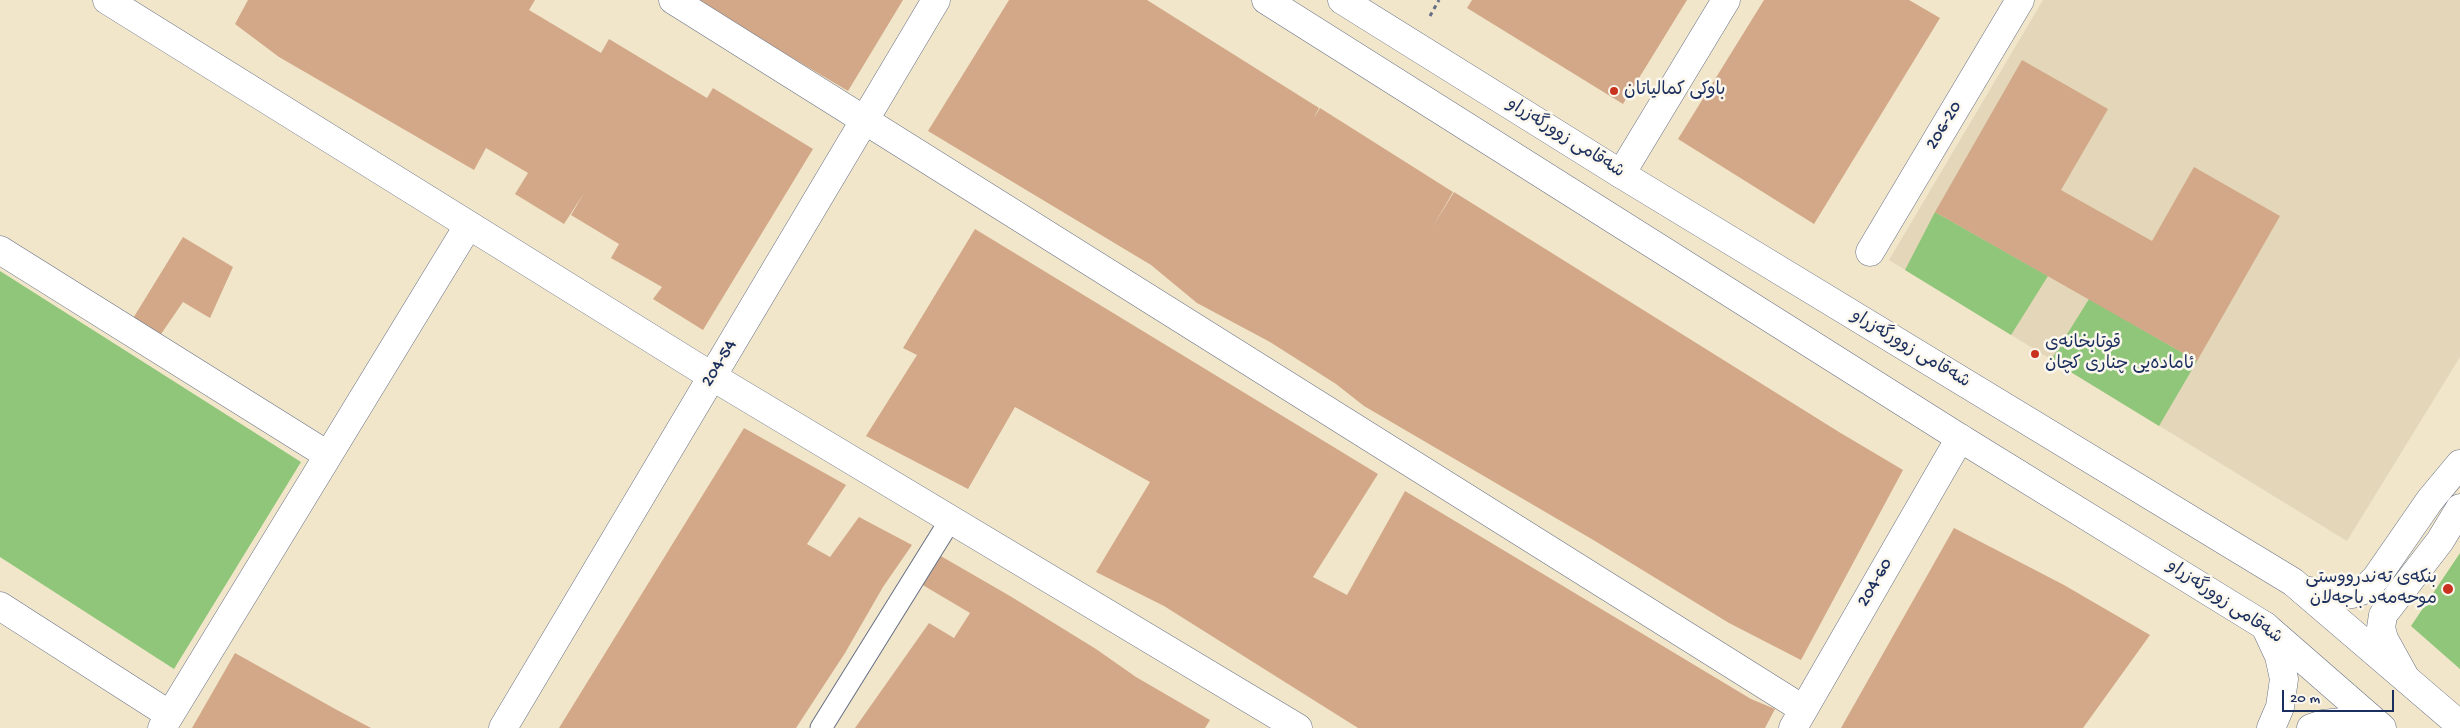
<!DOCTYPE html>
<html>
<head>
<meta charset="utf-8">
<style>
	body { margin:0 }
	#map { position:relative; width:2460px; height:728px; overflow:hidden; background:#f1e6ca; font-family:"Gochi Hand",sans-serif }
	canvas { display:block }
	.scale { position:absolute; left:2282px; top:690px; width:112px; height:22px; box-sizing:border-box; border:2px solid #1b2f5e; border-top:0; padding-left:6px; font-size:15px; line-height:18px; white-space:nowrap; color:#1b2f5e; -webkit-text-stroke:4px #fbf7ec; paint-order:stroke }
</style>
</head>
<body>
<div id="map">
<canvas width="2460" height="728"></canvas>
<div class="scale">20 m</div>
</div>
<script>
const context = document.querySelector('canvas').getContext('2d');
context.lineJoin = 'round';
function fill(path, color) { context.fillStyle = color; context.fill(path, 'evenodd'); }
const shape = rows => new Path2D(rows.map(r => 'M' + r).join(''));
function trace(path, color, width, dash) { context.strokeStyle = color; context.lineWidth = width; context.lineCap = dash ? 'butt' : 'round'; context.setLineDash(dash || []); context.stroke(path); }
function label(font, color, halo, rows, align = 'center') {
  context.font = font + ' "Gochi Hand","Playpen Sans Arabic",sans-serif'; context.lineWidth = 5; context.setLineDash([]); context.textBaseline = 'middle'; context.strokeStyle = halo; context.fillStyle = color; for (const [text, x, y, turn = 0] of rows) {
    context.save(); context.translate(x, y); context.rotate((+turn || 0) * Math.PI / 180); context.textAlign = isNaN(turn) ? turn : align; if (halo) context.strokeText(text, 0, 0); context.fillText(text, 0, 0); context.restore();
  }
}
const built = shape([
	[2043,0,2460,0,2460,357,2347,541,1889,260]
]);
const green = shape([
	[1935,212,2048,276,2011,335,1905,270],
	[0,271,301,462,174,669,0,557],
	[2089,299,2197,361,2159,426,2051,360],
	[2460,553,2460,669,2411,626]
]);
const building = shape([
	[248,0,535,0,529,10,601,53,609,39,707,98,713,88,813,149,703,330,653,299,662,287,611,258,619,244,571,215,584,193,564,224,515,194,528,173,486,148,474,170,279,57,235,24],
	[695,0,903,0,848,91],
	[1009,0,1147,0,1319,108,1313,119,1320,108,1453,192,1432,228,1454,192,1839,432,1903,470,1801,660,1729,623,1595,541,1364,406,1336,384,1270,342,1197,303,1151,265,928,131],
	[1472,0,1687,0,1623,104,1467,8],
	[1764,0,1909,0,1940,18,1814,224,1678,139],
	[2022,60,2108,109,2061,190,2152,241,2194,167,2280,216,2197,361,1935,212],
	[975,229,1378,474,1313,577,1347,595,1405,491,1751,699,1775,709,1765,728,1358,728,1164,606,1096,572,1150,482,1015,407,968,489,866,436,917,355,903,348],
	[183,237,233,267,210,318,183,302,159,337,132,320],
	[744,428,846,485,807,544,830,557,859,517,912,545,883,587,845,653,796,728,559,728],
	[1954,528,2064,585,2150,635,2083,728,1841,728],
	[939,555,1010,596,1096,649,1136,677,1210,720,1205,728,855,728,929,623,954,638,970,613,921,584],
	[235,653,337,710,371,728,192,728]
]);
const path = shape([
	[1430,16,1439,0]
]);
const service = shape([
	[821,728,951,519]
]);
const minor = shape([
	[107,0,713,377,1298,728],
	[673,0,1803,709],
	[1621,174,1726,0],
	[0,250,326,454],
	[1870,252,2020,0],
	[0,606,170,715],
	[162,728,468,226],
	[503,728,936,0],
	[1793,728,1960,438]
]);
const tertiary = shape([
	[2303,590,2338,595,2352,594,2364,590,2376,578,2430,500,2460,464],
	[2265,626,2279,656,2284,679,2280,707,2271,728],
	[2405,677,2384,639,2381,628,2383,615,2440,541,2460,508],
	[2311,728,2323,724,2343,722,2377,728]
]);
const primary = shape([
	[1266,0,1960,438,2265,626,2382,728],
	[1342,0,1621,174,2293,582,2460,725]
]);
const markers = [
	[1614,91,5,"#c8321e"],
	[2035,354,5,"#c8321e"],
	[2448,589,6,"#c8321e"]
];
const poiNames = [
	["باوکی کمالیاتان",1624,91],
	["قوتابخانەی",2045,344],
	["ئامادەیی چناری کچان",2045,365],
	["بنکەی تەندرووستی",2437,579,"right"],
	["موحەمەد باجەلان",2437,600,"right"]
];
const streetNames = [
	["206-20",1945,126,-59],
	["شەقامی زوورگەزراو",1565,139,32],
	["شەقامی زوورگەزراو",1910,350,31],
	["204-54",720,364,-59],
	["204-60",1876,583,-60],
	["شەقامی زوورگەزراو",2224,603,34]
];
fill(built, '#e4d6b8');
fill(green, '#8fc679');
fill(building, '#d2a888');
trace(service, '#666f84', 23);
trace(minor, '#666f84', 29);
trace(tertiary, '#666f84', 29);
trace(primary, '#666f84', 29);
trace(path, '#666f84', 3, [4, 4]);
trace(service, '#fff', 21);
trace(minor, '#fff', 28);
trace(tertiary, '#fff', 28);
trace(primary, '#fff', 28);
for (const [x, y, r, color] of markers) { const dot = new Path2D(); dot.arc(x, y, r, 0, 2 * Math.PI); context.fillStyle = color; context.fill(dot); trace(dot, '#fbf7ec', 2); }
label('18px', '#1b2f5e', '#fbf7ec', poiNames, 'left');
label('18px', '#1b2f5e', '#fbf7ec', streetNames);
</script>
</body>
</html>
